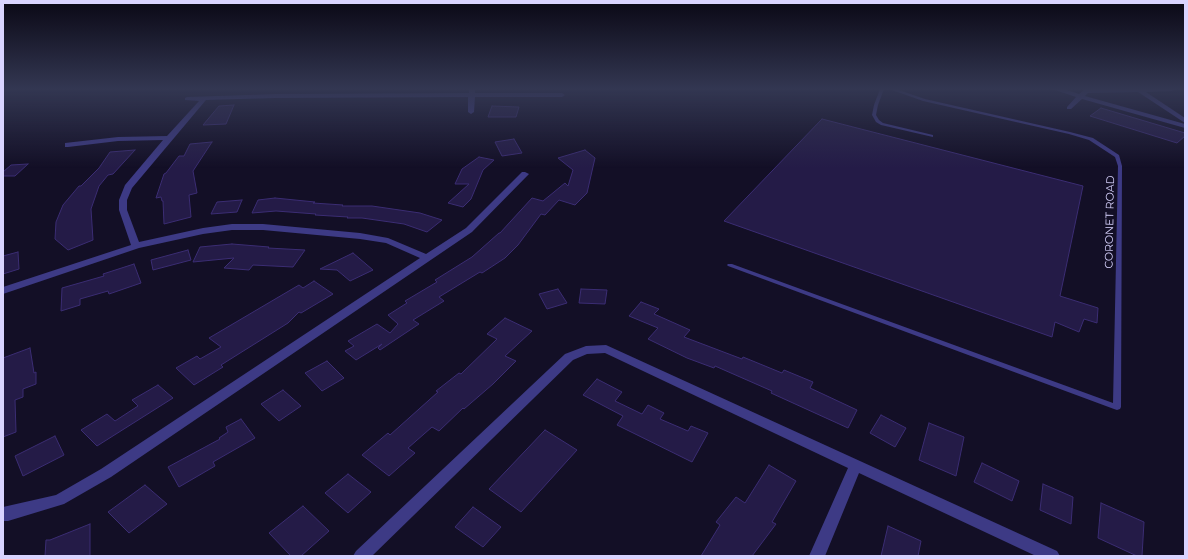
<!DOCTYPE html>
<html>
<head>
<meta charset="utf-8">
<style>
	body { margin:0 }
	#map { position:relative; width:1188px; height:559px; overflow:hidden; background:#130f26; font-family:Montserrat,sans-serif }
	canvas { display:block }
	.frame { position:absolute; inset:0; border:4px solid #d9d4ff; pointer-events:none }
</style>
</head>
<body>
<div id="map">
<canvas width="1188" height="559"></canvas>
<div class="frame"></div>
</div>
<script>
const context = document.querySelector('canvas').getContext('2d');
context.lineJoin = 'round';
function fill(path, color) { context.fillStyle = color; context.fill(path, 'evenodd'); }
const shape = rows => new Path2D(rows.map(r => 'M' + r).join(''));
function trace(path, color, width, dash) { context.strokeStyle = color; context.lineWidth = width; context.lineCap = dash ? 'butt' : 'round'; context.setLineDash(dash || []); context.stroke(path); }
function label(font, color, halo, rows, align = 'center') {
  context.font = font + ' Montserrat,sans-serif'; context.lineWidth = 4; context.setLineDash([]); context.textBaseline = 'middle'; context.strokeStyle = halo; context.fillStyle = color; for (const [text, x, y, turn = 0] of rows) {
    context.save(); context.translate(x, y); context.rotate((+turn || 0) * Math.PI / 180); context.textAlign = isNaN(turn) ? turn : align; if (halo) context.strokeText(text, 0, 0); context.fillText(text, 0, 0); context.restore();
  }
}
const building = shape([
	[234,105,226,124,203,125,219,106,234,105],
	[492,106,519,107,516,117,488,117,492,106],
	[1101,108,1185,133,1185,136,1177,143,1090,116,1101,108],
	[822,119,1083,186,1060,296,1098,308,1097,323,1084,319,1079,332,1055,322,1052,337,724,221,822,119],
	[514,139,522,153,502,156,495,142,514,139],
	[212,142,193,171,197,193,189,195,191,217,164,224,163,201,162,201,161,197,156,198,164,174,166,173,179,156,184,156,190,144,212,142],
	[135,150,113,174,108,175,99,186,91,209,93,240,68,250,55,239,56,222,63,205,79,186,81,186,99,168,110,152,135,150],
	[585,150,595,158,587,193,575,205,559,200,545,215,541,214,518,245,505,258,482,273,480,272,439,297,444,301,413,320,419,324,380,350,378,348,382,344,356,360,345,351,354,346,348,341,377,324,390,333,398,324,388,315,407,303,405,301,437,282,435,280,472,257,499,233,500,233,532,198,543,201,565,183,568,186,573,170,558,158,585,150],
	[479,157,494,160,483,170,471,199,463,207,448,203,469,184,455,184,462,169,479,157],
	[28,164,15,176,3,176,3,172,11,165,28,164],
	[275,198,315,202,313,203,343,205,342,206,372,206,420,213,442,220,427,232,404,224,362,218,347,218,348,217,315,215,316,214,276,211,252,213,258,200,275,198],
	[242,200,237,212,211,214,217,202,242,200],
	[232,244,269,247,268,248,305,250,293,267,253,265,249,270,224,268,234,258,193,262,200,247,232,244],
	[188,250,191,260,153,270,151,260,188,250],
	[18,252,19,269,3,274,3,256,18,252],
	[353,253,373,270,350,281,337,270,320,269,353,253],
	[134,264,141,283,109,294,108,291,80,299,80,305,61,311,62,288,104,276,103,274,134,264],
	[314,281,333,294,301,313,299,312,288,323,221,365,223,367,194,385,176,368,197,356,200,359,221,347,209,338,299,285,303,288,314,281],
	[558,289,567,303,547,309,539,294,558,289],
	[581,289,607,290,605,304,579,303,581,289],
	[641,302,659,309,654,314,690,330,684,337,742,359,743,357,782,373,784,370,813,382,810,388,857,410,848,428,771,393,772,391,715,366,714,368,687,358,648,339,658,328,629,316,641,302],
	[505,318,532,331,505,356,516,361,493,384,464,409,463,408,439,431,432,427,408,448,415,453,389,476,362,455,388,433,390,435,438,392,436,391,459,373,461,374,497,339,487,334,505,318],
	[30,348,34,373,36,372,36,384,23,389,23,397,15,400,16,432,3,437,3,358,30,348],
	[327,361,344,378,322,391,305,373,327,361],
	[597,379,622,392,615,401,642,414,648,405,664,413,660,419,688,431,691,426,708,433,692,462,617,425,623,416,583,395,597,379],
	[158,385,173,398,97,446,81,430,107,414,115,421,138,406,132,400,158,385],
	[283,390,301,406,279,421,261,404,283,390],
	[881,415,906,428,895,447,870,433,881,415],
	[241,419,255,438,213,462,215,466,179,487,168,467,220,439,219,438,228,432,226,427,241,419],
	[929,423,964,437,956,476,919,460,929,423],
	[545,430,577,450,521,512,489,489,545,430],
	[55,436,64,455,23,476,15,456,55,436],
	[982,463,1019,481,1012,501,974,482,982,463],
	[769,465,796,481,772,522,776,524,752,556,701,556,720,525,716,522,736,497,745,503,769,465],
	[348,474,371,492,348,513,325,493,348,474],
	[1043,484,1073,497,1071,524,1040,510,1043,484],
	[145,485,167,504,129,533,108,512,145,485],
	[1101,503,1144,522,1142,556,1137,556,1098,538,1101,503],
	[303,506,329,531,301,556,291,556,269,533,303,506],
	[473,507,501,527,483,547,455,527,473,507],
	[90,524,90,556,45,556,46,540,50,540,90,524],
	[888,526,921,541,918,556,881,556,888,526]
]);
const lane = shape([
	[880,89,884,89,878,105,876,115,879,120,883,123,933,135,933,137,881,125,876,122,872,115,874,105,880,89],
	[889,89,896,89,925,99,1070,132,1093,138,1119,155,1122,166,1121,407,1120,409,1117,410,1114,409,728,266,727,265,728,264,732,264,1113,403,1118,166,1115,157,1089,140,1069,134,923,101,889,89]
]);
const street = shape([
	[469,89,475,89,475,93,562,93,565,95,562,97,475,97,474,112,471,114,468,112,468,97,275,98,206,100,132,188,127,200,127,210,139,242,203,228,232,224,263,224,360,233,388,238,426,254,466,228,522,172,525,172,529,174,472,232,111,477,64,504,8,521,3,521,3,507,56,495,101,469,420,258,386,243,360,239,263,230,232,230,203,234,139,248,3,294,3,287,131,245,119,210,119,200,125,185,163,140,118,141,68,147,65,147,65,143,118,137,167,136,199,101,185,100,185,98,187,97,275,94,469,93,469,89],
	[1052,89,1064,89,1079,94,1085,89,1175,89,1172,91,1146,92,1185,118,1185,123,1138,92,1088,93,1085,96,1185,124,1185,128,1082,99,1071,109,1067,109,1067,107,1076,97,1052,89],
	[606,345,1057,551,1060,556,1036,556,859,473,825,556,809,556,848,468,605,353,587,354,573,360,372,556,353,556,356,551,565,354,586,346,606,345]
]);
const streetNames = [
	["CORONET ROAD",1110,222,-89]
];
fill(building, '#241b47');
trace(building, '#3b2d73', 1);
fill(lane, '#3d3a85');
fill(street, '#3d3a85');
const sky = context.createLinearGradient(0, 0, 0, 168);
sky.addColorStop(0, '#0a0815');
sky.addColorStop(0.53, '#333752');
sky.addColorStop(1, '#33375200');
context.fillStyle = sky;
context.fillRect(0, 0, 1188, 168);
label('11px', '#d9d4ff', '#130f26', streetNames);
</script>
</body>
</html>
